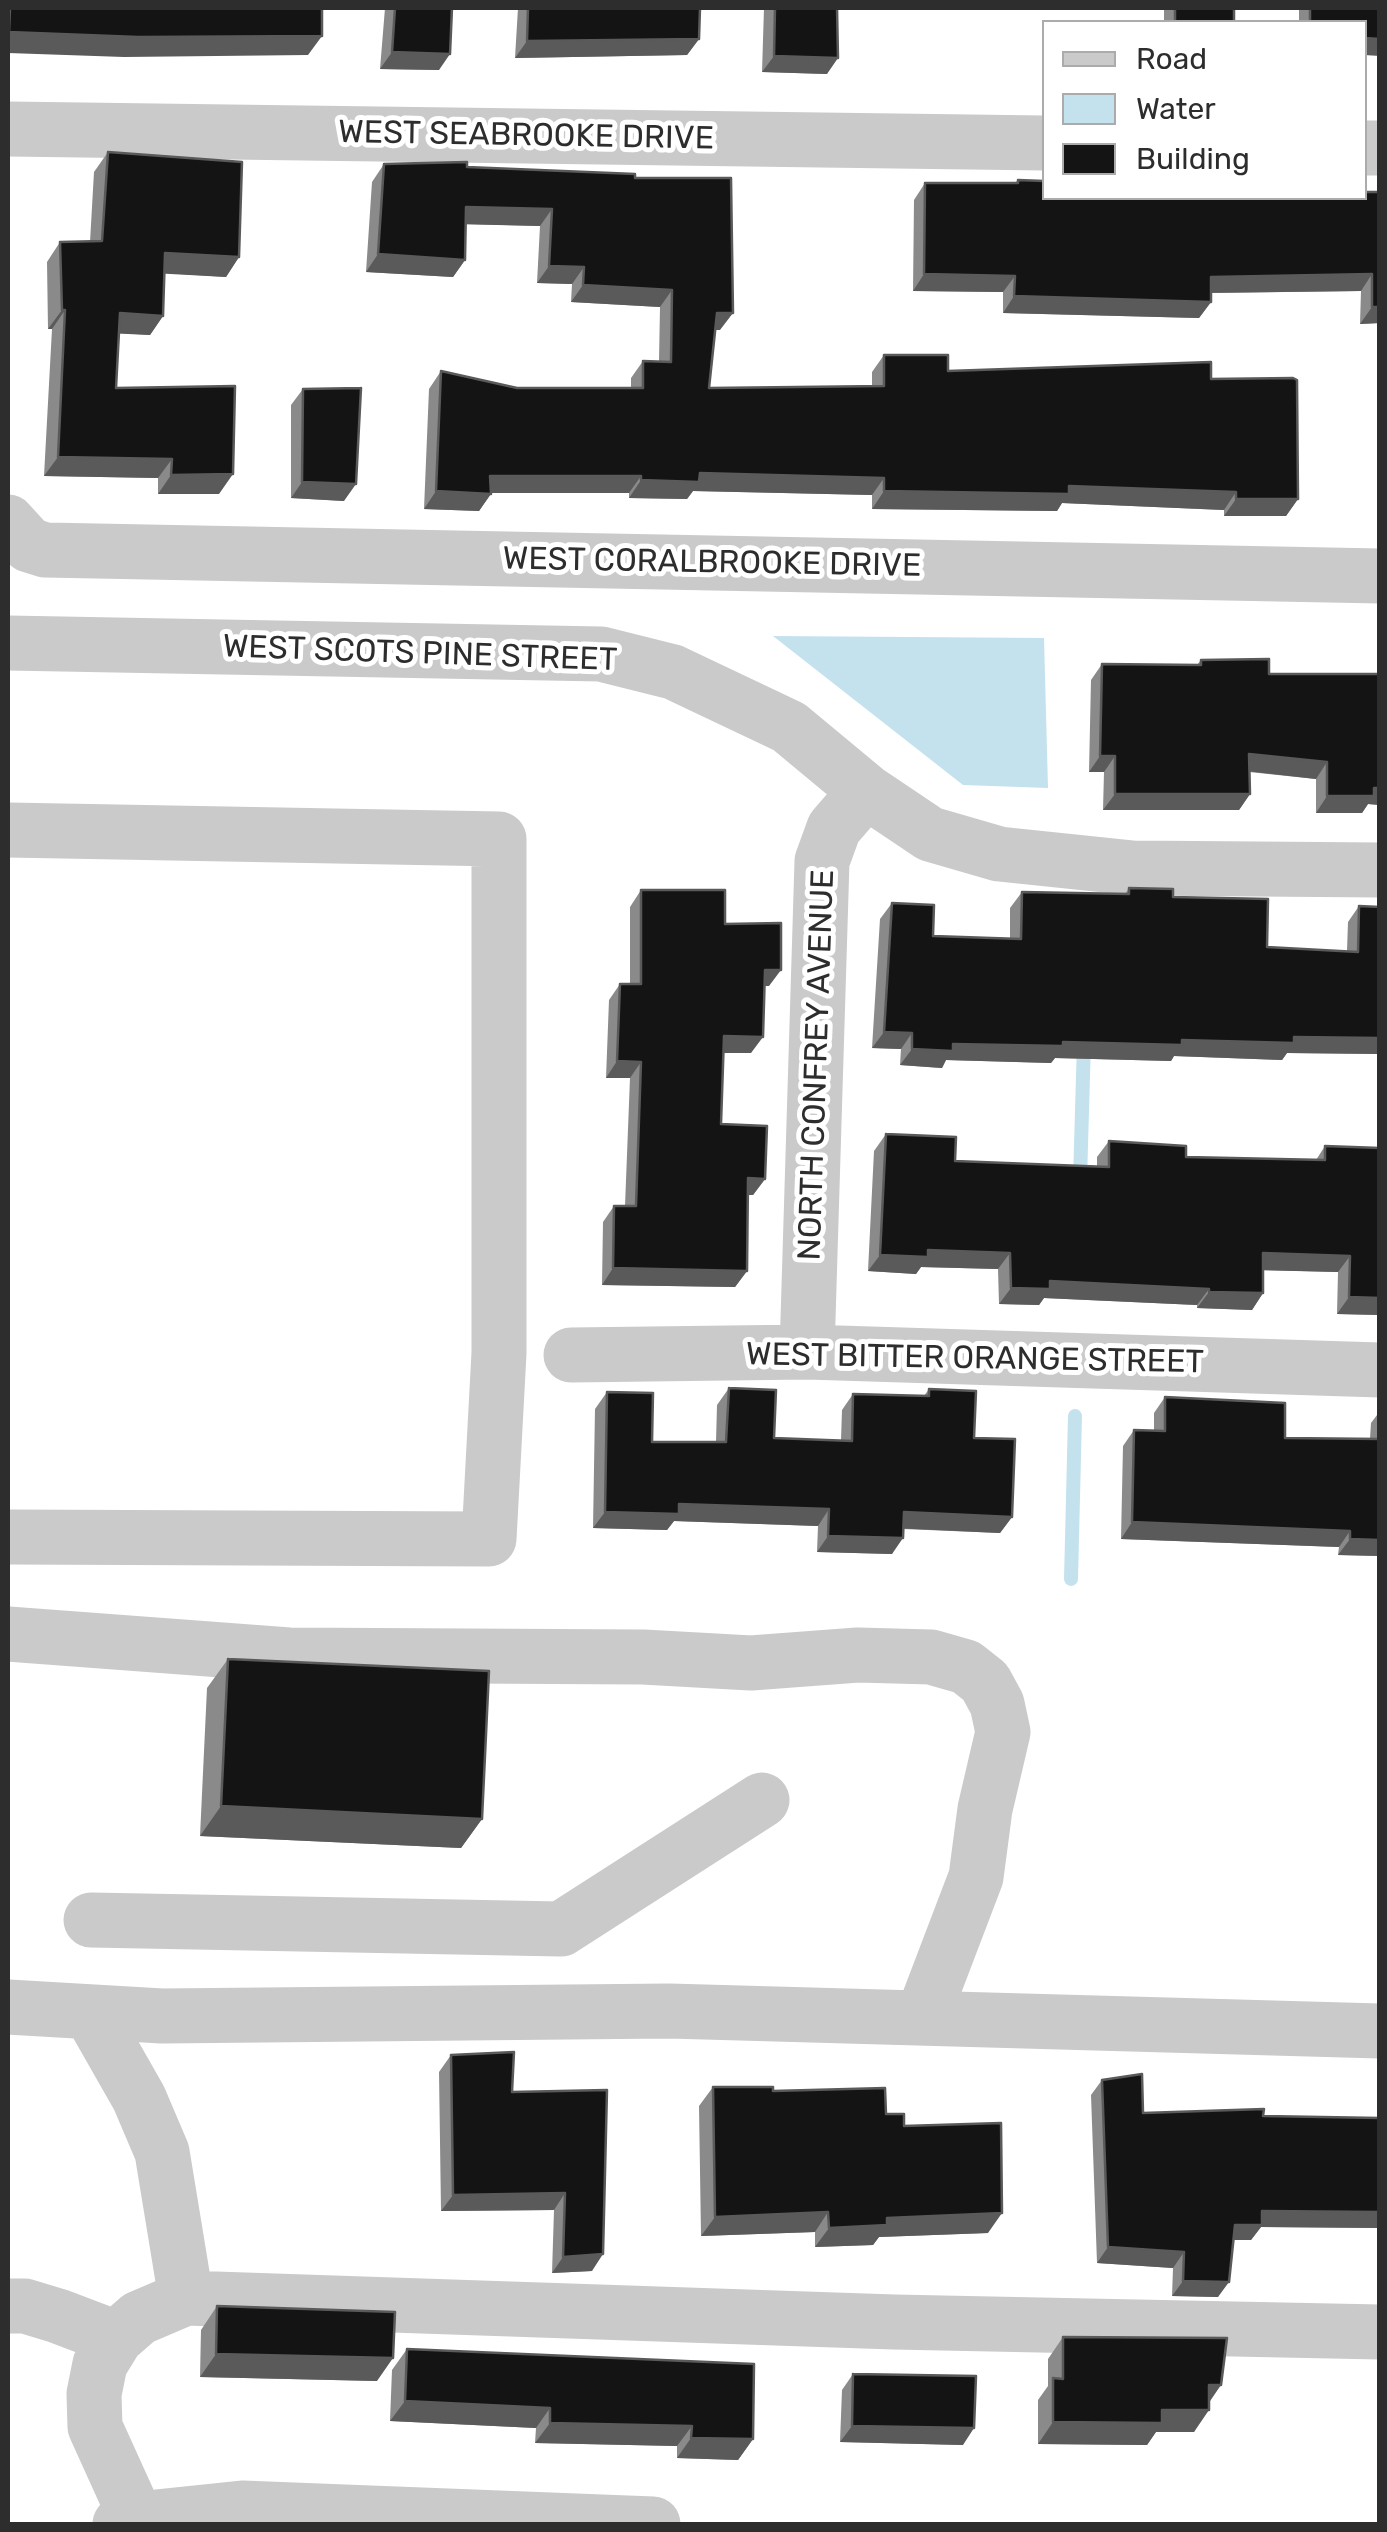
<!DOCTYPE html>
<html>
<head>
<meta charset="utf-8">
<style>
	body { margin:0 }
	#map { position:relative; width:1387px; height:2532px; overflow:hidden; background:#fff; font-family:Rubik,sans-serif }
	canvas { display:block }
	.frame { position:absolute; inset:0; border:10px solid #2d2d2d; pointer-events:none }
	.legend { position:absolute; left:1042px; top:20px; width:325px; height:180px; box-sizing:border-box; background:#fff; border:2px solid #ababab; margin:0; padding:12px 18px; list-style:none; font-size:30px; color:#2d2d2d }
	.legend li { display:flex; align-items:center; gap:20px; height:50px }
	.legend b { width:50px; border:2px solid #ababab }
</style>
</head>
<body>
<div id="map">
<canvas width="1387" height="2532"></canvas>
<div class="frame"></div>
<ul class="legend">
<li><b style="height:12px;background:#cacaca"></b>Road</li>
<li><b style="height:28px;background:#c4e2ee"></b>Water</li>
<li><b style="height:28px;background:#141414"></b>Building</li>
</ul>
</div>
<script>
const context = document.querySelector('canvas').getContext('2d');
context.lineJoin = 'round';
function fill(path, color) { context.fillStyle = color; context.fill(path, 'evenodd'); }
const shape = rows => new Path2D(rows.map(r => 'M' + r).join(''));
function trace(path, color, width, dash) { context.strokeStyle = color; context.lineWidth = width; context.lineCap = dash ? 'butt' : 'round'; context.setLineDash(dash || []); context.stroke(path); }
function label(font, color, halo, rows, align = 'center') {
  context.font = font + ' Rubik,sans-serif'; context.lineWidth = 10; context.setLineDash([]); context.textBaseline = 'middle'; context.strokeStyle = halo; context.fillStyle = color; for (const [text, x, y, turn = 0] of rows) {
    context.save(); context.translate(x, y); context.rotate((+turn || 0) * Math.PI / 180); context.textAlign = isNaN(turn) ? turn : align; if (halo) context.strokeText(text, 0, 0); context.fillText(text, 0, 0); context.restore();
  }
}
const water = shape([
	[773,636,1044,638,1048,788,963,785]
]);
const stream = shape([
	[1080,1180,1084,1042],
	[1071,1579,1075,1416]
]);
const minor = shape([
	[8,129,1044,143],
	[1364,148,1380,148],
	[8,522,29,545,45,550,1380,576],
	[8,643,601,654,673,672,789,727,866,791,930,834,999,854,1133,868,1380,870],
	[8,830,499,839,499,1353,489,1539,8,1537],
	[807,1352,822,861,834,828,866,791],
	[571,1355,807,1352,1380,1370],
	[8,1634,289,1655,643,1657,751,1663,858,1655,931,1657,966,1667,985,1682,997,1704,1003,1732,985,1809,976,1877,923,2016],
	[91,1920,561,1929,762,1800],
	[8,2007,162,2016,669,2011,1380,2031],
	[90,2012,139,2098,162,2152,186,2298],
	[8,2306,25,2306,58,2316,116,2338],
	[120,2524,137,2519,242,2508,653,2524],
	[139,2524,95,2427,94,2394,100,2364,116,2338,139,2318,186,2298,894,2322,1380,2332]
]);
const wall = shape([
	[385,8,452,8,439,70,380,69],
	[518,8,700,8,699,39,687,55,515,58],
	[764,8,837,8,827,74,762,72],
	[1164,8,1234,8,1234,22,1164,22],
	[1299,8,1380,8,1364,57,1364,22,1299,22],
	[108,152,239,257,226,277,165,273,163,316,150,335,119,333,116,388,219,494,158,494,158,478,44,476,52,329,48,329,47,262,60,242,90,242,94,172],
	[384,164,467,167,635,178,720,330,715,330,709,388,872,386,872,372,884,355,948,371,1211,379,1298,499,1286,516,1224,516,1224,510,1062,503,1057,511,872,509,872,495,693,491,687,499,629,498,629,493,491,493,479,511,424,509,429,389,441,371,517,388,631,388,631,378,643,361,659,361,660,307,571,302,572,284,537,283,540,226,466,224,465,260,453,277,366,272,372,182],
	[1018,180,1044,198,1380,192,1380,323,1360,324,1361,291,1211,293,1211,302,1199,318,1003,313,1003,292,913,291,914,200,925,183,1015,183],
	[303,389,344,501,291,498,291,405],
	[1201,660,1269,674,1380,674,1380,805,1368,804,1362,813,1316,813,1316,779,1249,772,1250,794,1239,810,1103,810,1104,772,1089,772,1091,680,1102,664,1197,665],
	[1129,888,1173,897,1267,947,1347,951,1348,922,1359,906,1380,1054,1287,1053,1282,1060,1174,1056,1171,1061,1055,1058,1051,1063,946,1060,942,1068,900,1065,901,1049,872,1048,880,919,892,903,933,936,1010,939,1010,908,1022,892,1125,894],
	[641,890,725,924,769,986,765,986,751,1053,724,1053,721,1124,765,1179,753,1195,748,1195,747,1271,735,1287,602,1285,603,1222,614,1206,625,1206,630,1078,606,1078,609,1000,620,984,630,984,630,907],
	[886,1134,955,1161,1097,1166,1097,1157,1109,1141,1186,1157,1316,1160,1325,1146,1380,1315,1337,1314,1338,1272,1263,1270,1263,1293,1252,1310,1197,1308,1197,1305,1044,1298,1039,1305,999,1304,998,1269,921,1267,916,1274,868,1271,874,1151],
	[729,1388,774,1438,841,1440,842,1410,853,1394,924,1396,929,1389,974,1438,1012,1517,1000,1533,903,1529,892,1554,817,1552,818,1526,674,1521,667,1530,593,1528,595,1409,607,1392,652,1442,716,1442,717,1405],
	[1165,1397,1285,1438,1370,1439,1371,1423,1380,1411,1380,1556,1338,1555,1339,1547,1121,1539,1123,1446,1134,1430,1154,1430,1154,1413],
	[228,1659,482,1819,461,1848,200,1836,207,1688],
	[451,2055,512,2092,607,2090,592,2271,552,2273,554,2210,441,2211,439,2072],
	[1102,2080,1143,2113,1380,2118,1380,2228,1261,2227,1251,2240,1234,2240,1218,2297,1172,2296,1173,2268,1097,2263,1091,2095],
	[713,2087,773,2091,886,2114,904,2126,988,2233,879,2237,873,2245,815,2247,815,2232,701,2236,699,2106],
	[217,2306,377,2381,200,2377,201,2330],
	[1063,2337,1209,2403,1194,2432,1156,2432,1147,2445,1038,2444,1038,2400,1048,2386,1048,2359],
	[407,2349,753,2439,738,2460,677,2458,677,2446,535,2443,536,2428,390,2421,392,2370],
	[853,2374,963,2445,840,2442,842,2390]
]);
const shadedWall = shape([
	[9,32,322,36,308,55,124,57,8,53],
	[1364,38,1380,39,1380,56,1364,55],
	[699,39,687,55,515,58,527,41],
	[392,52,450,54,439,70,380,69],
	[774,56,838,58,827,74,762,72],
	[466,207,552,209,540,226,454,224],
	[165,253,239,257,226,277,152,273],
	[378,254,465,260,453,277,366,272],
	[549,266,584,267,572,284,537,283],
	[924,274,1015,276,1003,292,913,291],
	[1372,274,1361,291,1200,293,1211,277],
	[583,285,672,290,660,307,571,302],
	[1014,296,1211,302,1199,318,1003,313],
	[1372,307,1380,307,1380,323,1360,324],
	[62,310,65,310,52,329,48,329],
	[120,313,163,316,150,335,106,333],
	[717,313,733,313,720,330,705,330],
	[58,457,172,459,158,478,44,476],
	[700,473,884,478,872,495,693,491,687,499,629,498,641,480],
	[233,474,219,494,158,494,171,475],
	[490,476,641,476,629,493,478,493],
	[302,482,356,484,344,501,291,498],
	[1069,486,1236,492,1224,510,1062,503,1057,511,872,509,884,491],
	[436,491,491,494,479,511,424,509],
	[1236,499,1298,499,1286,516,1224,516],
	[1249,754,1327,762,1316,779,1237,770],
	[1100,756,1115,756,1104,772,1089,772],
	[1374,788,1380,788,1380,805,1368,804,1362,813,1316,813,1327,796],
	[1115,794,1250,794,1239,810,1103,810],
	[765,970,781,970,769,986,754,986],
	[884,1032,912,1033,901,1049,872,1048],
	[724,1036,763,1037,751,1053,713,1053],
	[1294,1037,1380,1038,1380,1054,1287,1053,1282,1060,1174,1056,1171,1061,1055,1058,1051,1063,946,1060,942,1068,900,1065,912,1049,953,1044],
	[617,1061,641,1062,630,1078,606,1078],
	[748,1178,765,1179,753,1195,737,1195],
	[928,1250,1010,1253,998,1269,921,1267,916,1274,868,1271,880,1255],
	[1263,1253,1350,1256,1338,1272,1252,1270],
	[613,1268,747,1271,735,1287,602,1285],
	[1050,1281,1209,1289,1197,1305,1044,1298,1039,1305,999,1304,1011,1288],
	[1209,1292,1263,1293,1252,1310,1197,1308],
	[1349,1297,1380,1298,1380,1315,1337,1314],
	[679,1504,829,1509,818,1526,674,1521,667,1530,593,1528,605,1512],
	[904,1512,1012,1517,1000,1533,892,1528],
	[1132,1522,1350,1531,1339,1547,1121,1539],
	[828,1536,903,1538,892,1554,817,1552],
	[1350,1539,1380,1540,1380,1556,1338,1555],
	[221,1806,482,1819,461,1848,200,1836],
	[565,2193,554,2210,441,2211,453,2195],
	[1262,2211,1380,2212,1380,2228,1261,2227,1251,2240,1224,2240,1235,2225],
	[828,2212,815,2232,701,2236,715,2217],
	[1002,2213,988,2233,879,2237,873,2245,815,2247,829,2228,887,2218],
	[1108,2247,1184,2252,1173,2268,1097,2263],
	[603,2254,592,2271,552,2273,563,2257],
	[1183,2281,1229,2282,1218,2297,1172,2296],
	[216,2354,393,2358,377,2381,200,2377],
	[1209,2385,1221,2385,1206,2407],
	[405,2401,550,2408,536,2428,390,2421],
	[1162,2410,1209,2410,1194,2432,1156,2432,1147,2445,1038,2444,1053,2422],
	[550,2423,692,2426,677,2446,535,2443],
	[852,2426,974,2428,963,2445,840,2442],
	[691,2438,753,2439,738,2460,677,2458]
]);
const building = shape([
	[10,8,322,8,322,36,138,37,9,32,10,8],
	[395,8,452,8,450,54,392,52,395,8],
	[528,8,700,8,699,39,527,41,528,8],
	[775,8,837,8,838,58,774,56,775,8],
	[1175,8,1234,8,1234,22,1175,22,1175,8],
	[1310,8,1380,8,1380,39,1364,38,1364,22,1310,22,1310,8],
	[108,152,242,162,239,257,165,253,163,316,120,313,116,388,235,386,233,474,171,475,172,459,58,457,65,310,62,310,60,242,102,241,108,152],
	[467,162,467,167,635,174,635,178,731,178,733,313,717,313,709,388,884,386,884,355,948,355,948,371,1211,362,1211,379,1293,378,1297,380,1298,499,1236,499,1236,492,1069,486,1069,494,884,491,884,478,700,473,699,482,641,480,641,476,490,476,491,494,436,491,441,371,517,388,643,388,643,361,671,362,672,290,583,285,584,267,549,266,552,209,466,207,465,260,378,254,384,164,467,162],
	[1018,180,1044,181,1044,198,1364,198,1364,192,1380,192,1380,307,1372,307,1372,274,1211,277,1211,302,1014,296,1015,276,924,274,925,183,1018,183,1018,180],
	[361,388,356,484,302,482,303,389,361,388],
	[1269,659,1269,674,1380,674,1380,788,1374,788,1374,796,1327,796,1327,762,1249,754,1250,794,1115,794,1115,756,1100,756,1102,664,1201,665,1201,660,1269,659],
	[1129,888,1173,889,1173,897,1268,899,1267,947,1358,952,1359,906,1380,907,1380,1038,1294,1037,1294,1043,1182,1040,1182,1045,1063,1042,1063,1046,953,1044,953,1051,912,1049,912,1033,884,1032,892,903,934,905,933,936,1021,939,1022,892,1129,894,1129,888],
	[641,890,725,890,725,924,781,923,781,970,765,970,763,1037,724,1036,721,1124,767,1126,765,1179,748,1178,747,1271,613,1268,614,1206,636,1206,641,1062,617,1061,620,984,641,984,641,890],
	[886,1134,956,1137,955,1161,1109,1167,1109,1141,1186,1146,1186,1157,1325,1160,1325,1146,1380,1148,1380,1298,1349,1297,1350,1256,1263,1253,1263,1293,1209,1292,1209,1289,1050,1281,1050,1289,1011,1288,1010,1253,928,1250,928,1257,880,1255,886,1134],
	[729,1388,776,1390,774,1438,852,1441,853,1394,929,1396,929,1389,976,1391,974,1438,1015,1439,1012,1517,904,1512,903,1538,828,1536,829,1509,679,1504,679,1514,605,1512,607,1392,653,1393,652,1442,726,1442,729,1388],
	[1165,1397,1285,1403,1285,1438,1380,1439,1380,1540,1350,1539,1350,1531,1132,1522,1134,1430,1165,1431,1165,1397],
	[228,1659,489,1671,482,1819,221,1806,228,1659],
	[514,2052,512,2092,607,2090,603,2254,563,2257,565,2193,453,2195,451,2055,514,2052],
	[1142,2074,1143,2113,1264,2109,1263,2116,1380,2118,1380,2212,1262,2211,1262,2225,1235,2225,1229,2282,1183,2281,1184,2252,1108,2247,1102,2080,1142,2074],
	[713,2087,773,2087,773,2091,885,2088,886,2114,904,2114,904,2126,1001,2123,1002,2213,887,2218,887,2225,829,2228,828,2212,715,2217,713,2087],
	[217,2306,395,2312,393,2358,216,2354,217,2306],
	[1063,2337,1227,2338,1221,2385,1209,2385,1209,2410,1162,2410,1162,2423,1053,2422,1053,2378,1063,2379,1063,2337],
	[407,2349,754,2364,753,2439,691,2438,692,2426,550,2423,550,2408,405,2401,407,2349],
	[853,2374,976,2376,974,2428,852,2426,853,2374]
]);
const streetNames = [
	["WEST SEABROOKE DRIVE",526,136,1],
	["WEST CORALBROOKE DRIVE",712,563,1],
	["WEST SCOTS PINE STREET",420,654,2],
	["NORTH CONFREY AVENUE",817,1065,-88],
	["WEST BITTER ORANGE STREET",975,1359,1]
];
fill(water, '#c4e2ee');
trace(stream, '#c4e2ee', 14);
trace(minor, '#cacaca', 55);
fill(wall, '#8a8a8a');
fill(shadedWall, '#5a5a5a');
fill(building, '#141414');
trace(building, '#5a5a5a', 2.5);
label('32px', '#2d2d2d', '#fff', streetNames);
</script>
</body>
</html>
